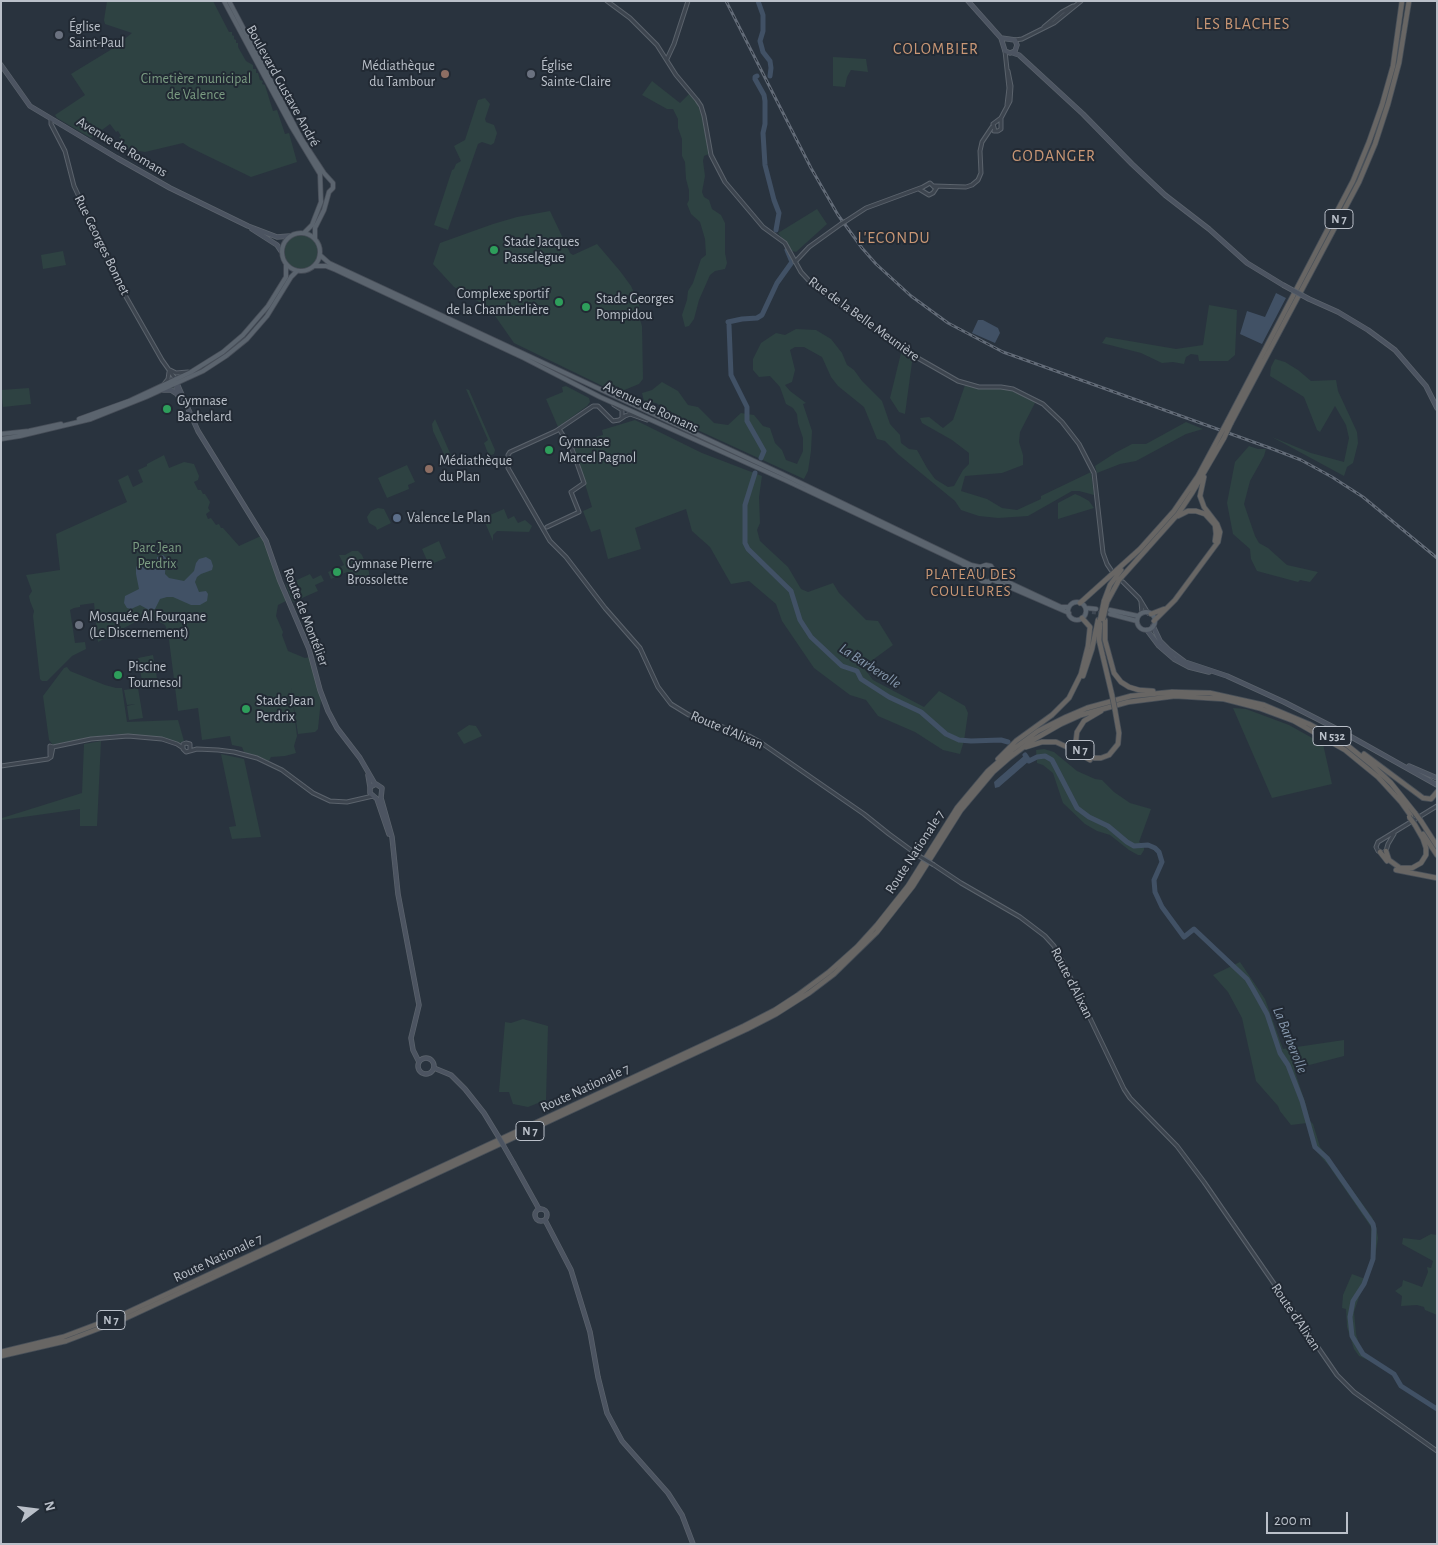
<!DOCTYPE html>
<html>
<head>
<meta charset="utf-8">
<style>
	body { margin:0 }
	#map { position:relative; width:1438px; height:1545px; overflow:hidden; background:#29333e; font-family:"Alegreya Sans",sans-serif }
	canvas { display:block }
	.frame { position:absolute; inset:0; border:2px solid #bac0c9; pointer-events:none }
	.north { position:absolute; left:10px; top:1485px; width:50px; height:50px; -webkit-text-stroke:4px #222a34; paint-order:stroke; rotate:75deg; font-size:14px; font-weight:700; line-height:20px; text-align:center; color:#bac0c9 }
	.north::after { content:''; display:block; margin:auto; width:18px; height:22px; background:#bac0c9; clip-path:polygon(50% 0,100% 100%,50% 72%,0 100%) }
	.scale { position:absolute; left:1266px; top:1512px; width:82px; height:22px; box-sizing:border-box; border:2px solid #bac0c9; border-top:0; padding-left:6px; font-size:15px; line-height:18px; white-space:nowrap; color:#bac0c9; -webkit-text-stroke:4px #222a34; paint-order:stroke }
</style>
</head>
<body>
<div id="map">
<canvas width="1438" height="1545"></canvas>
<div class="frame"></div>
<div class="north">N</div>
<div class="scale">200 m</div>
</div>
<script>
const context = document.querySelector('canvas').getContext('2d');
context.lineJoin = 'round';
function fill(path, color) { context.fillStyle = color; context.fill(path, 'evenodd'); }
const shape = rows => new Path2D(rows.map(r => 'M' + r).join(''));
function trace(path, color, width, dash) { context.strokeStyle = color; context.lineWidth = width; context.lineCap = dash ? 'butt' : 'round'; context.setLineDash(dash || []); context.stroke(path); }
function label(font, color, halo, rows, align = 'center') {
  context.font = font + ' "Alegreya Sans",sans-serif'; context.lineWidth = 4; context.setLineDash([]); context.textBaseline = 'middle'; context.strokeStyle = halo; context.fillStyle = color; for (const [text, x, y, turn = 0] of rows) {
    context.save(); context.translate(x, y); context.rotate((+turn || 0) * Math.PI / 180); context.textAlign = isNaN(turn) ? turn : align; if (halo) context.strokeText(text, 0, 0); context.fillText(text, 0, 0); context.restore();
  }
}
const green = shape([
	[107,1,213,1,229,32,232,32,232,35,234,36,234,39,236,40,236,43,238,43,238,47,246,61,253,65,253,69,256,69,256,73,258,73,260,80,263,81,262,84,265,85,273,111,277,110,285,134,289,133,297,162,251,177,189,147,183,143,145,152,127,149,119,137,121,136,118,131,116,132,110,124,91,138,57,118,55,115,85,95,71,74,112,49,132,33,105,24,104,20],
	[833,57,866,59,868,72,851,70,847,77,845,87,833,86],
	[652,81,680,103,689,94,696,101,702,116,709,154,704,156,703,161,705,176,702,192,704,197,709,200,712,209,721,215,725,223,725,253,727,263,725,269,715,271,710,275,699,300,694,319,689,326,685,327,682,315,687,300,688,291,693,283,701,259,706,255,705,239,700,222,691,214,687,204,689,200,689,190,686,179,685,162,682,156,682,139,678,128,678,119,673,109,667,109,642,95],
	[485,98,490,104,485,119,486,122,494,125,497,133,494,143,491,145,482,142,478,144,448,230,434,225,452,170,454,169,456,164,461,161,454,146,465,140,478,100],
	[817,209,827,224,796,252,792,251,778,233],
	[550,211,570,253,573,255,597,244,620,271,631,286,638,301,640,309,638,313,642,326,643,379,639,384,617,393,514,343,493,313,481,303,454,287,433,264,440,243,493,224,517,217],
	'284 252a17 17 0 1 1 34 0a17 17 0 1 1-34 0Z',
	[63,251,66,265,43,269,41,255],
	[1209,305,1237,310,1235,355,1228,361,1199,361,1198,355,1191,354,1186,357,1184,364,1173,362,1162,363,1141,353,1102,343,1106,337,1176,349,1203,345],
	[796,329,816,330,831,339,842,353,847,365,854,370,862,381,882,401,890,424,900,435,901,443,909,449,917,450,927,468,935,479,948,487,954,486,963,470,969,464,969,453,952,440,922,423,920,418,929,417,943,428,953,420,965,385,978,389,1000,388,1012,391,1036,401,1020,432,1019,442,1023,455,1023,465,1002,473,965,476,961,491,987,499,1002,508,1017,510,1041,499,1041,496,1091,472,1094,495,1079,491,1072,491,1028,516,998,518,979,516,961,510,955,501,899,455,885,441,877,439,864,407,838,386,831,377,822,357,804,347,795,347,790,350,795,370,792,382,785,385,790,391,806,403,803,404,812,431,811,451,808,471,804,479,678,421,674,414,656,403,644,401,642,393,652,390,662,382,678,391,688,405,698,407,714,423,728,425,741,413,754,415,763,426,770,428,775,443,782,450,786,460,797,464,803,451,803,438,798,423,797,414,793,408,786,404,780,387,770,376,759,377,753,370,753,359,761,343,776,333,785,335],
	[902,349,913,355,905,414,899,412,890,398],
	[1275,359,1285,362,1298,370,1311,381,1336,380,1338,391,1357,432,1358,443,1353,463,1347,467,1344,476,1272,437,1311,453,1344,462,1349,438,1346,425,1335,406,1320,432,1317,430,1304,397,1270,376,1271,367],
	[566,386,589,398,590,402,587,406,558,427,546,399,563,392,562,387],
	[29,388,31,404,3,407,1,390],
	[466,389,469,390,495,450,494,454,489,456,484,443,488,440],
	[435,419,454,462,449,465,433,431,432,424],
	[635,420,702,453,762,476,759,497,760,523,757,530,760,541,788,567,801,589,808,592,833,583,839,593,866,620,878,621,893,645,863,667,873,680,924,707,939,691,965,706,968,713,964,741,960,754,943,750,915,732,878,716,866,700,850,695,814,668,782,621,776,604,749,581,731,584,710,547,692,531,686,509,635,528,641,549,608,559,600,529,591,532,583,511,592,507,573,444,603,435,602,430],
	[1186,422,1203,429,1186,434,1136,461,1120,464,1097,473,1095,466,1115,453,1132,444,1146,444],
	[1249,446,1258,449,1266,449,1264,456,1250,481,1244,504,1255,536,1259,543,1268,548,1287,565,1318,572,1310,582,1300,580,1298,582,1257,571,1251,559,1250,549,1233,534,1227,503,1235,462],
	[164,455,169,468,184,462,194,464,199,476,198,480,194,482,198,490,201,490,203,494,205,494,210,502,208,508,210,511,206,514,208,519,211,518,216,525,219,524,221,528,223,528,239,546,261,536,265,544,286,601,278,605,276,616,283,632,282,635,288,651,305,658,310,657,321,699,318,729,315,732,298,734,291,687,297,736,294,746,296,753,285,756,271,757,269,761,244,752,242,747,232,745,230,736,202,740,198,708,178,711,168,632,165,625,158,621,151,619,139,620,98,642,94,603,80,605,80,607,74,608,70,610,75,643,85,642,86,649,72,656,47,681,42,681,40,679,33,616,34,611,30,601,29,596,32,591,26,575,60,570,56,534,127,502,118,480,128,475,133,487,143,482,138,470,147,466,147,464],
	[407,465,415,482,408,485,409,489,387,498,378,478],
	[1075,494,1080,496,1089,501,1094,508,1058,519,1058,503],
	[378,508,384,509,391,523,377,530,376,527,369,523,367,517,371,511],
	[504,509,508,519,514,516,518,523,525,520,532,526,529,532,497,531,493,535,493,541,483,518],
	[439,541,446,558,429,565,422,549],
	[352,551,358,551,362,555,369,572,369,577,365,582,358,583,354,587,347,572,331,579,328,572,344,565,339,555,345,555],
	[310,574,313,579,321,575,324,581,315,585,318,591,293,602,286,585],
	[153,655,158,684,143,687,138,658],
	[67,667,70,671,105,685,116,688,122,688,127,722,178,720,184,741,180,743,159,737,117,734,92,737,53,745,49,740,43,696,64,668],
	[138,688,143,718,129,720,127,706,135,704,127,705,124,690],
	[1233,708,1246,709,1289,725,1323,744,1332,784,1272,798],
	[469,725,476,726,482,736,464,744,457,733],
	[101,741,97,826,80,826,80,809,2,820,2,818,82,793,84,744],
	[1044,749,1054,752,1077,771,1095,779,1102,780,1114,792,1130,803,1151,809,1139,842,1144,845,1144,850,1141,855,1138,855,1129,850,1110,835,1097,831,1085,824,1063,803,1053,773,1043,765,1037,763,1036,750],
	[221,754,244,759,261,837,232,839,229,827,236,826],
	[1240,962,1265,999,1283,1049,1344,1040,1344,1056,1294,1069,1306,1105,1310,1121,1313,1124,1320,1147,1330,1159,1372,1217,1376,1226,1378,1238,1375,1257,1371,1256,1371,1227,1329,1166,1312,1146,1307,1123,1291,1125,1280,1111,1278,1106,1256,1081,1242,1018,1228,992,1213,975],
	[523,1019,548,1026,546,1100,528,1107,513,1104,509,1092,499,1092,505,1022,511,1023],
	[1431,1234,1437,1235,1437,1315,1425,1310,1424,1307,1417,1305,1401,1306,1402,1296,1395,1291,1402,1286,1403,1280,1422,1287,1428,1272,1427,1267,1431,1268,1433,1261,1402,1244,1403,1238,1420,1240],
	[1352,1274,1368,1280,1359,1297,1354,1312,1356,1334,1359,1344,1362,1350,1373,1359,1372,1362,1359,1356,1354,1349,1347,1327,1346,1309,1342,1308,1343,1295]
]);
const water = shape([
	[1276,293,1286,298,1262,344,1240,334,1247,311,1265,317],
	[978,320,983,320,998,328,1000,333,995,343,972,333],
	[163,555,166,558,165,574,169,578,184,581,194,571,196,563,199,559,206,557,211,560,213,566,212,570,201,574,197,577,195,582,199,592,206,591,208,594,207,601,200,605,191,605,173,597,167,597,160,599,155,609,149,610,140,605,131,609,127,608,124,603,125,596,139,589,136,574,136,567,140,563,144,563,150,566,155,566,157,564,157,557],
	[1025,755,1029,761,999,787,995,788,994,782]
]);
const river = shape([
	[758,1,763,15,763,31,760,41,763,52,770,61,771,68,770,76],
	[757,76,755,77,755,79,764,95,765,101,765,124,763,133,765,165,774,200,779,213,776,230],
	[728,322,742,319,757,318,762,315,777,283,792,262,787,250],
	[729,325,731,375,747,407,747,421,764,451,761,458],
	[755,473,745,505,745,543,748,549,791,591,800,620,811,637,842,666,857,671,861,679,889,697,921,712,946,734,959,740,971,741,1001,740,1008,742],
	[1025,755,1029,761,1037,757,1045,756,1052,760,1077,808,1089,817,1108,826,1127,842,1134,846,1148,845,1155,848,1159,852,1162,862,1154,880,1155,892,1162,907,1184,937,1194,929,1247,979,1253,989,1267,1014,1280,1053,1288,1065,1302,1101,1315,1147,1327,1158,1373,1224,1374,1229,1373,1259,1364,1284,1353,1301,1350,1317,1352,1336,1363,1354,1394,1374,1401,1386,1437,1409]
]);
const primaryTunnel = shape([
	[1092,612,1110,614]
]);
const tertiary = shape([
	[607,1,630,18,657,45,676,75,697,100,701,106,704,116,711,155,725,182,763,227,785,243,801,272,812,284,902,349,958,381,979,387,1001,387,1013,389,1043,404,1062,422,1079,444,1094,473,1103,553,1107,564,1111,570],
	[1044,27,1062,12,1073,6],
	[1015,40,1022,39,1054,23,1081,1],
	[1005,51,1009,88,1007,105],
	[667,59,674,44,688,1],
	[51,119,51,124,65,151,74,186,125,295,162,360,174,377],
	[994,131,998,131,1001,129,1001,119],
	[995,131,993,124,1001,118,1010,101,1011,86,1008,71],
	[934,186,966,187,972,185,978,180,981,173,980,151,982,142,992,127],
	[923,187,930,183,934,187],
	[919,189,929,195,933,193,937,187],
	[846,221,866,208,923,187],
	[795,262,809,247,841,224],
	[170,370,176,373,188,372],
	[164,384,168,379,169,372],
	[614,405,622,410,622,417],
	[647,420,630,414,625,416,619,420,613,421,598,406,593,406,556,431,510,452,508,455,508,468,550,541,566,557,605,608,640,648,658,687,671,704,689,715,749,736,760,742,864,814,889,834,919,856],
	[547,527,579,512,571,492,584,483,572,449,559,429],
	[1123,582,1139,598,1148,613],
	[1141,602,1142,613],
	[53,747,91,739,128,736,162,739,177,744,183,748],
	[190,750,190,744,186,743,183,744,183,749,186,752,197,749,218,750,234,752,257,758,282,770,313,793,330,801,347,802,373,796],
	[50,755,50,746,53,747],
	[1,766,48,759,51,757,53,747],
	[1394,834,1388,844,1386,851,1382,853,1378,851,1376,847,1378,842,1437,806],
	[934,865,961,883,1020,917,1045,936,1054,946,1063,962,1124,1089,1130,1098,1177,1146,1204,1182,1337,1375,1354,1392,1437,1451]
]);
const secondary = shape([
	[968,1,1001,38,1005,51,1010,53,1015,51,1017,45,1015,40,1001,38],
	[1013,53,1019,55,1083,114,1132,164,1165,195,1209,229,1247,263,1283,285],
	[1,65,30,106,117,158,170,188,248,226,277,237,290,236],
	[252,229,277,245,281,251],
	[1309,299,1338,312,1368,330,1395,350,1426,386,1437,408],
	[175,379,198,431,266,541,280,581,309,649,320,690,328,711,337,728,360,758,375,784],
	[176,384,177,394,182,403],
	[163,390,171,390,177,394],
	[1153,626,1160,641,1169,650,1185,662,1227,676,1284,702,1339,730,1437,785],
	[1147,630,1159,646,1174,659,1189,667,1209,672],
	[1409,766,1437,778],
	[368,775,370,787,370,793,377,799,389,834],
	[370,787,376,784,382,788,381,798,392,837,398,894,419,1005,411,1038,413,1050,419,1062],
	'418 1066a8 8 0 1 1 16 0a8 8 0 1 1-16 0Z',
	[434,1068,451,1075,465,1089,484,1113,498,1136],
	[514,1164,539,1209],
	'535 1215a6 6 0 1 1 12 0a6 6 0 1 1-12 0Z',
	[545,1220,571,1270,590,1332,598,1377,607,1413,622,1441,668,1493,682,1515,693,1544]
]);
const primary = shape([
	[224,1,291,126,320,174,321,202,312,225,304,233],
	[229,1,301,138,324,173,333,183,333,188,329,192,324,210,315,228,315,239],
	'282 252a19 19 0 1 1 38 0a19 19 0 1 1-38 0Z',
	[314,266,326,266,336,270,524,358,600,397,785,480,961,563,978,573,979,578,982,581,989,582,994,577,995,572,991,566,986,565,980,567,971,565,782,474,329,263,320,255],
	[79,419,129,401,191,372,223,352,243,335,268,306,286,277,286,265],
	[1,434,29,431,61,424],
	[1,439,20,436,91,419,146,397,203,371,226,356,247,339,267,316,291,277,297,271],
	[995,576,1061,607,1069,607],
	[993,580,1069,613],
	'1068 611a9 9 0 1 1 18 0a9 9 0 1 1-18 0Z',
	[1086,608,1096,609],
	[1110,610,1138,616],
	'1137 621a9 9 0 1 1 18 0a9 9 0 1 1-18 0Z',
	[1110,614,1137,621]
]);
const trunk = shape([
	[1227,422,1353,181,1369,142,1382,105,1393,66,1402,1],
	[1231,423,1359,182,1375,144,1388,104,1399,63,1409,1],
	[1178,516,1188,511,1196,511,1205,514,1215,525,1216,534,1215,541],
	[1104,601,1110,585,1121,570],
	[1107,602,1119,580,1178,514,1192,493,1224,438],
	[1080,603,1140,549,1174,511,1198,476,1220,435],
	[1151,614,1164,609],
	[1105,620,1105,640,1114,673,1121,682,1129,687,1139,690,1153,691],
	[1154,621,1175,600,1218,542,1220,532,1217,524,1204,507,1200,496,1204,477],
	[1100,624,1099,640,1112,695],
	[1083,676,1092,649,1098,620],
	[1101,711,1084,721,1077,732,1076,740,1080,749,1086,755,1094,758,1101,758,1109,755,1118,744,1119,733,1115,710],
	[1026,747,1042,742,1056,742,1067,747,1090,760],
	[1364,754,1423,798,1431,799,1437,792],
	[998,759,1016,741,1052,715,1069,698,1081,674,1088,646,1090,627,1082,618],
	[1421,821,1437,846],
	[1423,834,1437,855],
	[1386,851,1389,860,1400,868,1412,868,1421,863,1426,855,1426,848,1423,839,1415,825],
	[1380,852,1387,861],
	[1396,870,1437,878],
	[1,1352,63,1337,124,1314,744,1026,775,1010,798,995,829,972,857,947,877,925,908,886,957,808,988,771,1012,750,1038,731,1066,717,1087,708,1131,696,1172,692,1210,693,1264,705,1309,724,1347,745,1373,766,1391,783,1415,813],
	[1,1356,66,1341,124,1319,747,1029,776,1014,809,993,834,974,877,932,913,886,961,810,993,772,1009,758,1033,740,1061,724,1081,715,1128,702,1175,696,1224,699,1259,708,1294,721,1345,750,1378,777,1401,802,1411,816]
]);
const rail = shape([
	[726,1,811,168,838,215,862,248,876,264,911,296,948,323,1003,352,1270,448,1301,460,1332,477,1363,497,1437,558]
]);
const tertiaryBridge = shape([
	[841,224,846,221],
	[919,856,934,865]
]);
const secondaryBridge = shape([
	[1283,285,1309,299],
	[498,1136,514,1164]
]);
const trunkBridge = shape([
	[1220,435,1227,422],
	[1224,438,1231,423],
	[1103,619,1107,602],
	[1100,620,1104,601],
	[1112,695,1115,710],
	[1415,813,1421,821],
	[1409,817,1415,825]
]);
const markers = [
	[59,35,5,"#6b7280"],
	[445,74,5,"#8d6e63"],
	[531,74,5,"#6b7280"],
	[494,250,5,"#2e9e5b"],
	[559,302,5,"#2e9e5b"],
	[586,307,5,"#2e9e5b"],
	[167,409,5,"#2e9e5b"],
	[549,450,5,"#2e9e5b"],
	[429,469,5,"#8d6e63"],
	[397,518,5,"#5c6f8a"],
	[337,572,5,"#2e9e5b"],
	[79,625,5,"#6b7280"],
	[118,675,5,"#2e9e5b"],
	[246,709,5,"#2e9e5b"]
];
const shields = [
	[1339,219,28],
	[1332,736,38],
	[1080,750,28],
	[530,1131,28],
	[111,1320,28]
];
const shieldNames = [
	["N 7",1339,219],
	["N 532",1332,736],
	["N 7",1080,750],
	["N 7",530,1131],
	["N 7",111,1320]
];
const poiNames = [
	["Église",69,27],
	["Saint-Paul",69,43],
	["Médiathèque",435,66,"right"],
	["du Tambour",435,82,"right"],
	["Église",541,66],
	["Sainte-Claire",541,82],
	["Stade Jacques",504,242],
	["Passelègue",504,258],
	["Complexe sportif",549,294,"right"],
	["de la Chamberlière",549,310,"right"],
	["Stade Georges",596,299],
	["Pompidou",596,315],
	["Gymnase",177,401],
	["Bachelard",177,417],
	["Gymnase",559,442],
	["Marcel Pagnol",559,458],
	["Médiathèque",439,461],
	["du Plan",439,477],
	["Valence Le Plan",407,518],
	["Gymnase Pierre",347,564],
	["Brossolette",347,580],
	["Mosquée Al Fourqane",89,617],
	["(Le Discernement)",89,633],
	["Piscine",128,667],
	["Tournesol",128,683],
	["Stade Jean",256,701],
	["Perdrix",256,717]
];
const parkNames = [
	["Cimetière municipal",196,79],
	["de Valence",196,95],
	["Parc Jean",157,548],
	["Perdrix",157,564]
];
const streetNames = [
	["Boulevard Gustave André",283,86,61],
	["Avenue de Romans",122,147,31],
	["Rue Georges Bonnet",102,245,64],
	["Rue de la Belle Meunière",864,319,36],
	["Avenue de Romans",651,407,25],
	["Route de Montélier",306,617,69],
	["Route d'Alixan",727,730,23],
	["Route Nationale 7",915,852,-57],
	["Route d'Alixan",1072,983,63],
	["Route Nationale 7",585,1088,-25],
	["Route Nationale 7",218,1258,-25],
	["Route d'Alixan",1296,1317,56]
];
const neighbourhoodNames = [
	["PLATEAU DES",971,574],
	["COULEURES",971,591]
];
const waterNames = [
	["La Barberolle",870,666,33],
	["La Barberolle",1290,1040,68]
];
const quarterNames = [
	["LES BLACHES",1243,24],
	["COLOMBIER",936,49],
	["GODANGER",1054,156],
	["L'ECONDU",894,238]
];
fill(green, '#2e4242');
fill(water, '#415165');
trace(river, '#415165', 5);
trace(primaryTunnel, '#3f4853', 4, [4, 2]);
trace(tertiary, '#5b636c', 5);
trace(secondary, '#5b636c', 5.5);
trace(primary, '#474e58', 5.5);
trace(trunk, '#485059', 6);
trace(tertiary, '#3d454f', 3);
trace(secondary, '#4c5461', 4);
trace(primary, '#5b646e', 4);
trace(trunk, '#686664', 4.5);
trace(rail, '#626b77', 3);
trace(rail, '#222a34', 1, [4]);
trace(tertiaryBridge, '#5b636c', 5, []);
trace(secondaryBridge, '#5b636c', 5.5, []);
trace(trunkBridge, '#485059', 6, []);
trace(tertiaryBridge, '#3d454f', 3);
trace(secondaryBridge, '#4c5461', 4);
trace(trunkBridge, '#686664', 4.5);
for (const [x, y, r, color] of markers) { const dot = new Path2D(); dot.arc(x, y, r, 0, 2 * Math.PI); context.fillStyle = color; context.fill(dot); trace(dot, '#222a34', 2); }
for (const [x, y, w] of shields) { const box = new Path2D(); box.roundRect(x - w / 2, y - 9.5, w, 19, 4); context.fillStyle = '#222a34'; context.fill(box); trace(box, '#bac0c9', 1); }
label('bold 12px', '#bac0c9', null, shieldNames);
label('14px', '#bac0c9', '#222a34', poiNames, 'left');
label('14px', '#7b9c82', '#222a34', parkNames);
label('14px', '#bac0c9', '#222a34', streetNames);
context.letterSpacing = '1px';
label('15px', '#c99775', '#222a34', neighbourhoodNames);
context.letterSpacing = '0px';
label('italic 15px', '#8597ac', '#222a34', waterNames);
context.letterSpacing = '1px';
label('16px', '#c99775', '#222a34', quarterNames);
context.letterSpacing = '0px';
</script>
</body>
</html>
